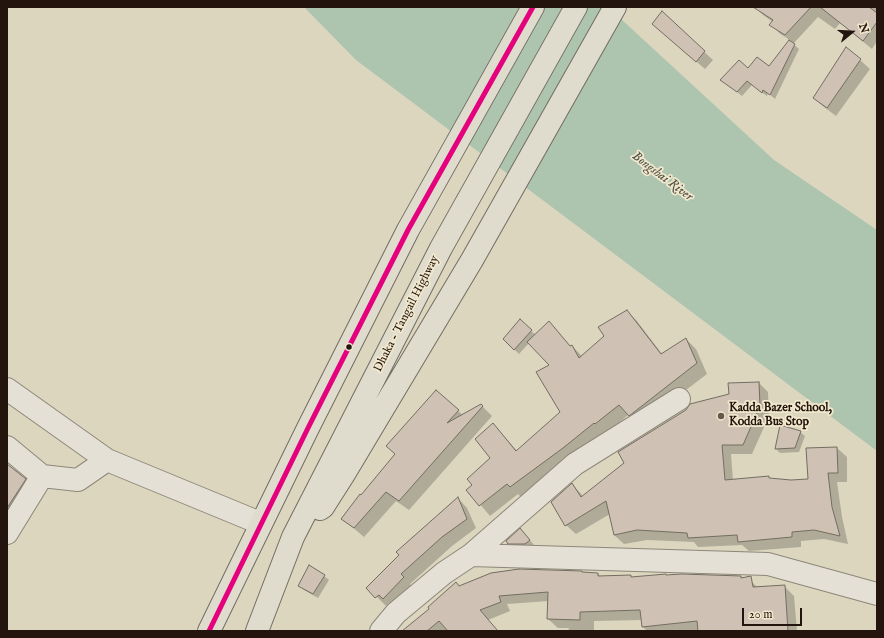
<!DOCTYPE html>
<html>
<head>
<meta charset="utf-8">
<style>
	body { margin:0 }
	#map { position:relative; width:884px; height:638px; overflow:hidden; background:#dcd6bf; font-family:"IM FELL English",serif }
	canvas { display:block }
	.frame { position:absolute; inset:0; border:8px solid #23150d; pointer-events:none }
	.north { position:absolute; left:832px; top:12px; width:40px; height:40px; -webkit-text-stroke:3px #f1e8cd; paint-order:stroke; rotate:72deg; font-size:11px; font-weight:700; line-height:16px; text-align:center; color:#23150d }
	.north::after { content:''; display:block; margin:auto; width:14px; height:18px; background:#23150d; clip-path:polygon(50% 0,100% 100%,50% 72%,0 100%) }
	.scale { position:absolute; left:742px; top:608px; width:60px; height:18px; box-sizing:border-box; border:2px solid #23150d; border-top:0; padding-left:5px; font-size:12px; line-height:14px; white-space:nowrap; color:#23150d; -webkit-text-stroke:3px #f1e8cd; paint-order:stroke }
</style>
</head>
<body>
<div id="map">
<canvas width="884" height="638"></canvas>
<div class="frame"></div>
<div class="north">N</div>
<div class="scale">20 m</div>
</div>
<script>
const context = document.querySelector('canvas').getContext('2d');
context.lineJoin = 'round';
function fill(path, color) { context.fillStyle = color; context.fill(path, 'evenodd'); }
const shape = rows => new Path2D(rows.map(r => 'M' + r).join(''));
function trace(path, color, width, dash) { context.strokeStyle = color; context.lineWidth = width; context.lineCap = dash ? 'butt' : 'round'; context.setLineDash(dash || []); context.stroke(path); }
function label(font, color, halo, rows, align = 'center') {
  context.font = font + ' "IM FELL English",serif'; context.lineWidth = 3.5; context.setLineDash([]); context.textBaseline = 'middle'; context.strokeStyle = halo; context.fillStyle = color; for (const [text, x, y, turn = 0] of rows) {
    context.save(); context.translate(x, y); context.rotate((+turn || 0) * Math.PI / 180); context.textAlign = isNaN(turn) ? turn : align; if (halo) context.strokeText(text, 0, 0); context.fillText(text, 0, 0); context.restore();
  }
}
const water = shape([
	[304,7,608,7,774,160,877,230,877,451,356,60]
]);
const shadow = shape([
	[755,7,877,7,877,41,872,49,840,23,835,29,818,17,793,44,799,49,775,99,768,93,767,96,752,85,742,96,722,80,748,70,769,67,790,40,779,33,771,24,773,22,763,15],
	[662,13,713,60,705,69,662,32],
	[860,60,870,69,836,116,824,107,814,98],
	[627,311,637,321,662,354,686,339,696,349,707,374,640,425,629,414,606,434,521,497,518,494,490,516,468,490,473,485,491,458,503,435,517,451,562,412,550,365,529,343,519,354,504,339,531,331,536,335,549,323,571,347,572,346,582,356,605,336],
	[759,383,768,392,769,416,752,454,731,454,733,481,770,479,791,481,809,480,807,449,837,448,847,457,847,482,837,482,842,517,848,544,824,539,801,541,801,547,749,551,742,545,698,547,694,542,647,540,624,544,614,535,610,514,576,534,566,525,572,484,583,496,730,395],
	[481,405,492,416,409,510,396,501,364,537,343,519,458,411,463,415],
	[800,432,805,436,799,452,780,453,776,449],
	[7,466,25,479,43,497,14,541,7,536],
	[458,498,467,508,476,528,452,546,410,584,412,587,393,608,389,603,386,606,368,588],
	[525,534,534,545,529,548,514,548,509,543],
	[598,574,601,577,631,576,633,578,748,578,757,587,769,631,647,631,643,627,642,620,594,621,594,631,568,631,569,628,558,628,548,619,549,601,507,604,510,611,488,620,498,631,415,631,459,587],
	[324,576,329,580,318,598,304,590,299,585],
	[784,586,794,596,797,631,789,631,759,588]
]);
const building = shape([
	[753,7,811,7,785,35,769,25,773,20,753,7],
	[820,7,869,7,877,13,877,22,863,41,820,7],
	[662,11,705,51,696,62,652,24,662,11],
	[789,40,795,44,770,95,763,90,762,93,747,81,737,92,720,80,739,60,748,68,757,57,769,66,789,40],
	[846,47,861,59,827,108,813,98,846,47],
	[627,310,661,354,686,338,697,363,629,416,619,405,595,424,594,423,563,448,510,487,507,484,479,506,466,490,472,485,467,479,490,458,475,439,493,423,516,451,560,412,536,372,549,365,527,342,549,321,570,346,572,345,579,358,604,336,598,327,627,310],
	[520,319,532,330,514,350,503,339,520,319],
	[759,382,760,406,743,445,722,445,725,480,769,476,769,478,791,480,808,479,806,448,837,447,838,473,828,473,832,507,840,536,814,530,792,532,792,537,738,542,737,535,688,538,687,533,637,530,614,535,606,501,565,526,551,502,572,483,581,497,624,463,618,452,686,410,690,404,729,394,728,383,759,382],
	[436,390,459,410,447,423,481,404,483,406,399,501,386,492,354,528,341,519,360,494,361,495,395,454,386,446,436,390],
	[780,425,801,431,795,448,775,449,780,425],
	[7,464,26,479,7,508,7,464],
	[458,497,467,519,442,537,401,574,404,577,383,599,379,595,375,598,366,588,399,555,396,552,458,497],
	[520,528,530,540,525,544,508,544,506,541,520,528],
	[309,565,325,575,313,594,298,586,309,565],
	[519,569,582,571,582,572,598,573,598,576,631,575,631,577,666,574,666,575,682,574,741,576,741,578,751,576,753,587,785,585,788,631,698,631,697,621,642,627,640,610,580,612,580,620,547,619,548,592,499,596,501,602,480,610,498,631,448,631,439,621,427,631,402,631,429,609,428,607,456,582,459,586,491,573,519,569]
]);
const minor = shape([
	[7,389,107,460,260,523],
	[7,447,42,476,78,480,107,460],
	[7,533,42,476],
	[471,555,575,464,679,399],
	[381,631,396,613,444,573,471,555,768,564,877,594]
]);
const highway = shape([
	[320,509,323,507,344,474,472,260,615,7],
	[209,631,308,428,408,230,533,7],
	[257,631,293,537,441,248,576,7]
]);
const bus1 = shape([
	[209,631,308,428,408,230,533,7]
]);
const markers = [
	[349,347,3.5,"#23150d"],
	[721,416,4,"#64594b"]
];
const streetNames = [
	["Dhaka - Tangail Highway",407,314,-63]
];
const poiNames = [
	["Kadda Bazer School,",729,409],
	["Kodda Bus Stop",729,423]
];
const waterNames = [
	["Bongshai River",662,177,37]
];
fill(water, '#adc4ae');
fill(shadow, '#0003');
fill(building, '#cfc2b4');
trace(building, '#726d61', 1);
trace(minor, '#8c8779', 24);
trace(highway, '#726d61', 24);
trace(minor, '#e4e0d5', 22);
trace(highway, '#dfdbcd', 22);
trace(bus1, '#e5007d', 5);
for (const [x, y, r, color] of markers) { const dot = new Path2D(); dot.arc(x, y, r, 0, 2 * Math.PI); context.fillStyle = color; context.fill(dot); trace(dot, '#f1e8cd', 1.5); }
label('12px', '#23150d', '#f1e8cd', streetNames);
label('bold 12px', '#23150d', '#f1e8cd', poiNames, 'left');
label('italic 13px', '#4c4f43', '#f1e8cd', waterNames);
</script>
</body>
</html>
